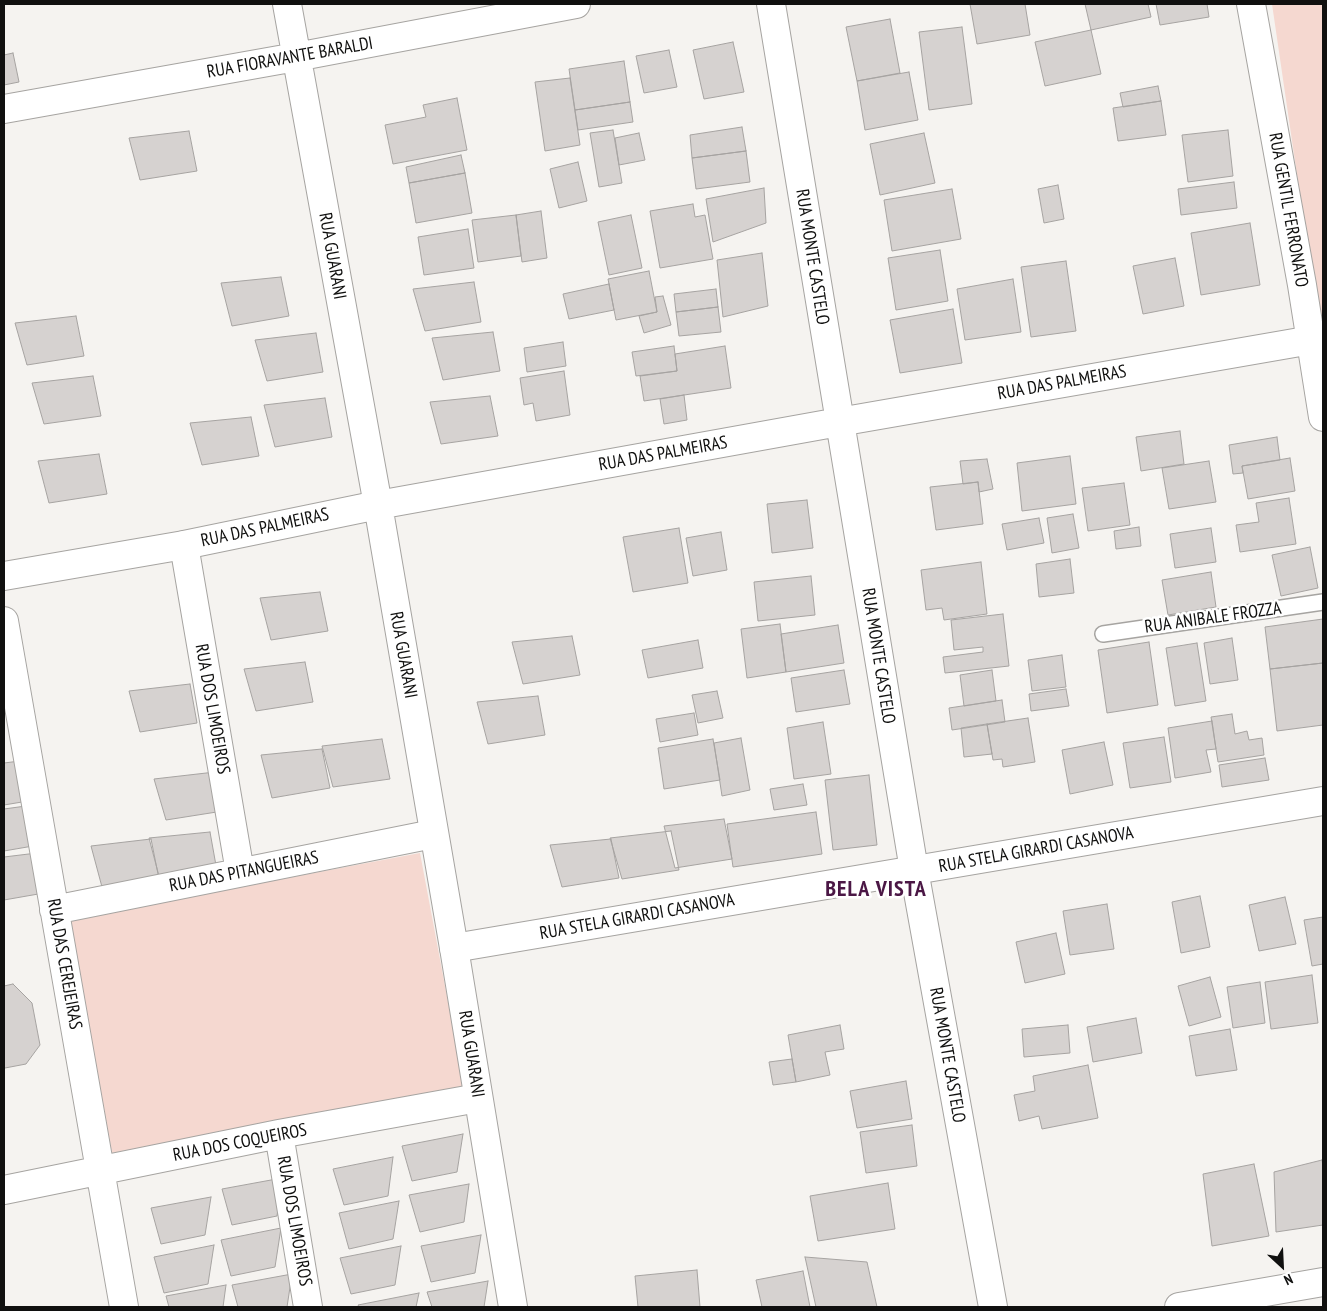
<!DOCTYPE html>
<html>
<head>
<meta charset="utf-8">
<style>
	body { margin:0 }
	#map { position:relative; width:1327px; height:1311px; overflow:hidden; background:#f5f3f0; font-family:"PT Sans Narrow",sans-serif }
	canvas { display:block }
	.frame { position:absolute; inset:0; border:5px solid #10100f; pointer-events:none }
	.north { position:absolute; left:1257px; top:1241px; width:50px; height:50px; -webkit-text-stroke:4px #fff; paint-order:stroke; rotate:155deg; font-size:14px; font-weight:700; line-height:20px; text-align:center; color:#10100f }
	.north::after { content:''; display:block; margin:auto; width:18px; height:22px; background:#10100f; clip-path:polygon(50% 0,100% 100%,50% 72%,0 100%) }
</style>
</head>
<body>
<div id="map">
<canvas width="1327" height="1311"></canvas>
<div class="frame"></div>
<div class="north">N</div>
</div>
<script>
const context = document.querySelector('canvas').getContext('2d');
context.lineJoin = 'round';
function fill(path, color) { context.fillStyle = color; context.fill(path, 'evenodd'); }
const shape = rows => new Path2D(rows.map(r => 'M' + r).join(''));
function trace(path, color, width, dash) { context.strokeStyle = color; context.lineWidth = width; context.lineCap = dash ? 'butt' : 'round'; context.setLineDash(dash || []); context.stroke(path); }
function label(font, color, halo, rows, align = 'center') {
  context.font = font + ' "PT Sans Narrow",sans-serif'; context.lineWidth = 5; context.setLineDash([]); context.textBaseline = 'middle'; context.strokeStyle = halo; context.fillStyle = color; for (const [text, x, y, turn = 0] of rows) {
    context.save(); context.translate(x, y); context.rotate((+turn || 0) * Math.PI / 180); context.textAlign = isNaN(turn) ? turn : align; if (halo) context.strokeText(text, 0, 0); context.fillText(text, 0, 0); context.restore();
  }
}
const green = shape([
	[1272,4,1323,4,1323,331,1320,332],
	[420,853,464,1087,112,1153,69,919]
]);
const building = shape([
	[970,4,1025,4,1030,35,977,44,970,4],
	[1085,4,1148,4,1151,17,1091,30,1085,4],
	[1156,4,1207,4,1209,17,1160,25,1156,4],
	[890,19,900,73,857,81,846,27,890,19],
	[962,27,972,104,929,110,919,32,962,27],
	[1091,30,1101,74,1045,86,1035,42,1091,30],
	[733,42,744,92,704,99,693,50,733,42],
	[669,50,677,87,644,93,636,56,669,50],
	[13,53,19,82,4,85,4,55,13,53],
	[624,61,630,102,575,110,569,69,624,61],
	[909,72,918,120,865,130,857,81,909,72],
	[570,78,580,145,545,151,535,82,570,78],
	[1158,86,1161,101,1123,107,1120,93,1158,86],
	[457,98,467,150,393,164,385,125,426,117,423,105,457,98],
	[1161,101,1166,135,1118,141,1113,108,1161,101],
	[630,102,633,122,578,130,575,110,630,102],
	[742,127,746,151,692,158,690,135,742,127],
	[613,130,622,183,599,187,590,133,613,130],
	[1228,130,1233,176,1188,182,1182,135,1228,130],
	[189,131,197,171,140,180,129,138,189,131],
	[639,133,645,160,619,165,615,138,639,133],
	[924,133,935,183,880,195,870,144,924,133],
	[746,151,750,182,696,189,692,158,746,151],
	[461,155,465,173,409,183,406,167,461,155],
	[578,162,587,201,559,208,550,169,578,162],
	[465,173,472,213,416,223,409,183,465,173],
	[1234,182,1237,208,1181,215,1178,189,1234,182],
	[1058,185,1064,219,1044,223,1038,189,1058,185],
	[764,188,766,223,713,242,706,199,764,188],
	[952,189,961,239,892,251,884,200,952,189],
	[693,204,695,217,705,215,713,259,660,268,650,211,693,204],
	[541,211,547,258,522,262,516,215,541,211],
	[516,215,521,256,478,262,472,220,516,215],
	[631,215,642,268,609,275,598,222,631,215],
	[1250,223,1260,285,1201,295,1191,233,1250,223],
	[468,229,474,268,424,275,418,237,468,229],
	[940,250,948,301,896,310,888,258,940,250],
	[762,253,768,306,723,317,717,260,762,253],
	[1175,258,1184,306,1143,314,1133,266,1175,258],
	[1066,261,1076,331,1031,337,1021,267,1066,261],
	[649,271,657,312,616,320,608,279,649,271],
	[281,277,289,316,232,326,221,283,281,277],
	[1013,279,1021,332,965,340,957,289,1013,279],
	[474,282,481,322,425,331,413,289,474,282],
	[609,284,614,310,569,319,563,294,609,284],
	[716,289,718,307,676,312,674,294,716,289],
	[663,296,671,325,644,333,639,316,657,312,655,297,663,296],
	[718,307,721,332,679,336,676,312,718,307],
	[953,309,962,363,900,373,890,320,953,309],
	[76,316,84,356,27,365,15,323,76,316],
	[493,332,500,371,443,380,432,338,493,332],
	[316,333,323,372,267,381,255,340,316,333],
	[563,342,566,366,527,372,524,348,563,342],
	[674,346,677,371,636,376,632,352,674,346],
	[725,346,731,388,644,401,640,376,677,371,675,354,725,346],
	[564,371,570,415,536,421,533,403,524,405,520,378,564,371],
	[93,376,101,416,44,424,32,383,93,376],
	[684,395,687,420,664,424,660,399,684,395],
	[490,396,498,436,441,444,430,402,490,396],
	[325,398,332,437,275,447,264,405,325,398],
	[251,417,259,456,202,465,190,423,251,417],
	[1180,431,1184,464,1141,471,1136,437,1180,431],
	[1277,437,1280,460,1242,466,1243,473,1233,474,1229,445,1277,437],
	[99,454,107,494,49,503,38,461,99,454],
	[1070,456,1076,504,1022,511,1017,463,1070,456],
	[1290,458,1295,491,1248,499,1242,466,1290,458],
	[987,459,993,489,979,492,978,482,963,484,960,461,987,459],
	[1209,461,1216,502,1169,509,1162,468,1209,461],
	[978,482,983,524,936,530,930,487,978,482],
	[1124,483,1130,525,1088,531,1082,488,1124,483],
	[1289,498,1296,544,1240,552,1236,525,1259,522,1256,503,1289,498],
	[807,500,813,548,772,553,767,504,807,500],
	[1073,514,1079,548,1052,553,1047,518,1073,514],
	[1039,518,1044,543,1007,550,1002,524,1039,518],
	[1139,527,1141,546,1116,549,1114,531,1139,527],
	[679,528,688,583,633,592,623,537,679,528],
	[1211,528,1216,562,1175,568,1170,534,1211,528],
	[721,532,727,570,693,576,686,538,721,532],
	[1310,547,1318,588,1281,596,1272,555,1310,547],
	[1070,559,1074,593,1039,597,1036,564,1070,559],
	[981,562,987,614,944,620,942,608,926,610,921,570,981,562],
	[1211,572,1216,607,1168,615,1162,580,1211,572],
	[811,576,815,615,758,621,754,582,811,576],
	[320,592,328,631,271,640,260,598,320,592],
	[1003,614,1009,666,945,673,943,657,983,652,983,647,954,650,951,620,1003,614],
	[1323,619,1323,663,1270,669,1265,627,1323,619],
	[780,624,786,672,747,678,741,629,780,624],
	[838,625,844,663,786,672,781,634,838,625],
	[572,636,580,675,523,684,512,642,572,636],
	[1232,638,1238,680,1210,684,1204,643,1232,638],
	[698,640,703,668,648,678,642,650,698,640],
	[1149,642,1158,705,1107,713,1098,650,1149,642],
	[1197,643,1206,701,1175,706,1166,648,1197,643],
	[1062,655,1066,687,1032,691,1028,660,1062,655],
	[305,662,313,702,256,711,244,669,305,662],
	[1323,663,1323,725,1277,731,1270,669,1323,663],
	[844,670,850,704,796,712,791,678,844,670],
	[992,670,996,701,964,706,960,675,992,670],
	[190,684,197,723,140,732,129,691,190,684],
	[1066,689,1069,706,1031,711,1029,694,1066,689],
	[717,691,723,718,698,723,692,695,717,691],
	[538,696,545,735,488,744,477,702,538,696],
	[1002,700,1005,722,952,730,949,708,1002,700],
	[694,713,698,735,660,742,656,719,694,713],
	[1232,714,1235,734,1247,731,1249,740,1262,738,1264,755,1218,762,1211,717,1232,714],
	[1028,718,1035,762,1003,767,1002,759,993,760,987,724,1028,718],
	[1212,721,1216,749,1206,750,1211,772,1175,778,1168,728,1212,721],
	[823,722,831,774,794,779,787,728,823,722],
	[987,724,992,754,964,757,961,728,987,724],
	[1164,737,1171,782,1130,788,1123,743,1164,737],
	[741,738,750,790,722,796,714,743,741,738],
	[382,739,390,779,333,787,322,746,382,739],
	[713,739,720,780,664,789,658,748,713,739],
	[1104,742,1113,785,1070,794,1062,750,1104,742],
	[322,749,330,788,272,798,261,755,322,749],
	[1265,758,1269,780,1222,787,1219,765,1265,758],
	[20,761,28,801,4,805,4,763,20,761],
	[215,772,223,811,166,820,154,779,215,772],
	[869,775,877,845,833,850,825,780,869,775],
	[803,784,807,805,774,810,770,789,803,784],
	[26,806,33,846,4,851,4,809,26,806],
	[816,812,822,854,733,867,727,824,816,812],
	[724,819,732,859,675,868,664,826,724,819],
	[671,831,679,870,622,879,610,838,671,831],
	[210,832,217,871,160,880,149,838,210,832],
	[151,839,159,879,102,887,91,846,151,839],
	[611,839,619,878,562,887,550,845,611,839],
	[37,853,44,893,4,900,4,857,37,853],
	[1200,896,1210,947,1181,953,1172,902,1200,896],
	[1285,897,1296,944,1259,951,1249,905,1285,897],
	[1107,904,1114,949,1070,955,1063,911,1107,904],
	[1323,917,1323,964,1312,966,1304,920,1323,917],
	[1056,933,1065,974,1025,983,1016,942,1056,933],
	[1312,975,1318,1023,1271,1029,1265,982,1312,975],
	[1210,977,1221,1017,1189,1026,1178,986,1210,977],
	[1260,982,1265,1023,1233,1028,1227,987,1260,982],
	[13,984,32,1003,40,1045,26,1064,5,1068,4,1067,4,986,13,984],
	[1136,1018,1142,1053,1093,1062,1087,1027,1136,1018],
	[840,1025,844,1049,825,1052,830,1075,796,1082,788,1035,840,1025],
	[1068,1025,1070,1053,1024,1057,1022,1029,1068,1025],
	[1230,1029,1237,1070,1196,1076,1189,1036,1230,1029],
	[792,1059,796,1082,773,1085,769,1062,792,1059],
	[1088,1065,1098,1118,1042,1129,1039,1116,1019,1121,1014,1095,1035,1091,1033,1076,1088,1065],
	[906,1081,912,1119,857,1128,850,1091,906,1081],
	[912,1125,917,1166,866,1173,860,1132,912,1125],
	[463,1134,457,1172,412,1181,402,1146,463,1134],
	[393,1157,388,1196,344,1205,333,1169,393,1157],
	[1322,1160,1323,1166,1323,1225,1276,1232,1274,1172,1322,1160],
	[1254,1164,1269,1236,1212,1246,1203,1174,1254,1164],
	[282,1178,277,1216,232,1225,222,1189,282,1178],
	[888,1183,895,1229,818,1241,810,1196,888,1183],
	[469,1184,464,1222,420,1232,409,1195,469,1184],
	[211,1197,205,1235,161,1244,151,1208,211,1197],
	[399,1201,393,1239,349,1249,339,1213,399,1201],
	[281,1228,275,1267,231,1276,221,1240,281,1228],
	[481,1235,475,1273,431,1282,421,1246,481,1235],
	[214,1245,208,1284,164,1293,154,1257,214,1245],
	[401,1246,395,1285,351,1294,340,1258,401,1246],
	[805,1257,867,1262,877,1307,816,1307,805,1257],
	[697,1270,700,1307,638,1307,635,1276,697,1270],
	[803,1271,810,1307,762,1307,756,1280,803,1271],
	[292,1274,287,1307,238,1307,232,1285,292,1274],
	[488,1281,484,1307,432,1307,427,1292,488,1281],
	[226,1285,223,1307,169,1307,166,1296,226,1285],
	[419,1293,416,1307,359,1307,358,1305,419,1293]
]);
const service = shape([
	[1103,634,1323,602]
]);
const minor = shape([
	[287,4,378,505],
	[1251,4,1302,285,1323,417],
	[4,109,296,57,576,4],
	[184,545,240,872],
	[4,621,124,1307],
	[54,910,433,834],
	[454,948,1323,801],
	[279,1134,308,1307],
	[4,1190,279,1134,478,1098],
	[1179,1307,1323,1282]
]);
const tertiary = shape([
	[771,4,914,870,993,1307],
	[378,505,454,948,513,1307],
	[4,576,184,545,378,505,839,422,1323,338]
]);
const streetNames = [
	["RUA FIORAVANTE BARALDI",290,58,-10],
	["RUA GENTIL FERRONATO",1288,210,80],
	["RUA GUARANI",332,256,80],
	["RUA MONTE CASTELO",812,257,81],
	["RUA DAS PALMEIRAS",1062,383,-10],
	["RUA DAS PALMEIRAS",663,454,-10],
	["RUA DAS PALMEIRAS",265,528,-12],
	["RUA ANIBALE FROZZA",1213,618,-8],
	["RUA GUARANI",403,655,80],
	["RUA MONTE CASTELO",878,656,81],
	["RUA DOS LIMOEIROS",212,709,80],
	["RUA STELA GIRARDI CASANOVA",1036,850,-10],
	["RUA DAS PITANGUEIRAS",244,872,-11],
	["RUA STELA GIRARDI CASANOVA",637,917,-10],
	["RUA DAS CEREJEIRAS",64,964,80],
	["RUA GUARANI",471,1054,81],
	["RUA MONTE CASTELO",947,1055,80],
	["RUA DOS COQUEIROS",240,1143,-11],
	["RUA DOS LIMOEIROS",294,1221,80]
];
const districtNames = [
	["BELA VISTA",876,890]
];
fill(green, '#f5d8d0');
fill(building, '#d6d2d0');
trace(building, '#a6a3a1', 1);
trace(service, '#a6a4a1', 18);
trace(minor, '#a6a4a1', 30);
trace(tertiary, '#a6a4a1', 30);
trace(service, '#fff', 15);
trace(minor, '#fff', 28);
trace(tertiary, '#fff', 28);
label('18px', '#10100f', '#fff', streetNames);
context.letterSpacing = '1px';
label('bold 22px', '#4b1745', '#fff', districtNames);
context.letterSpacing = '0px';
</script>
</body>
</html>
